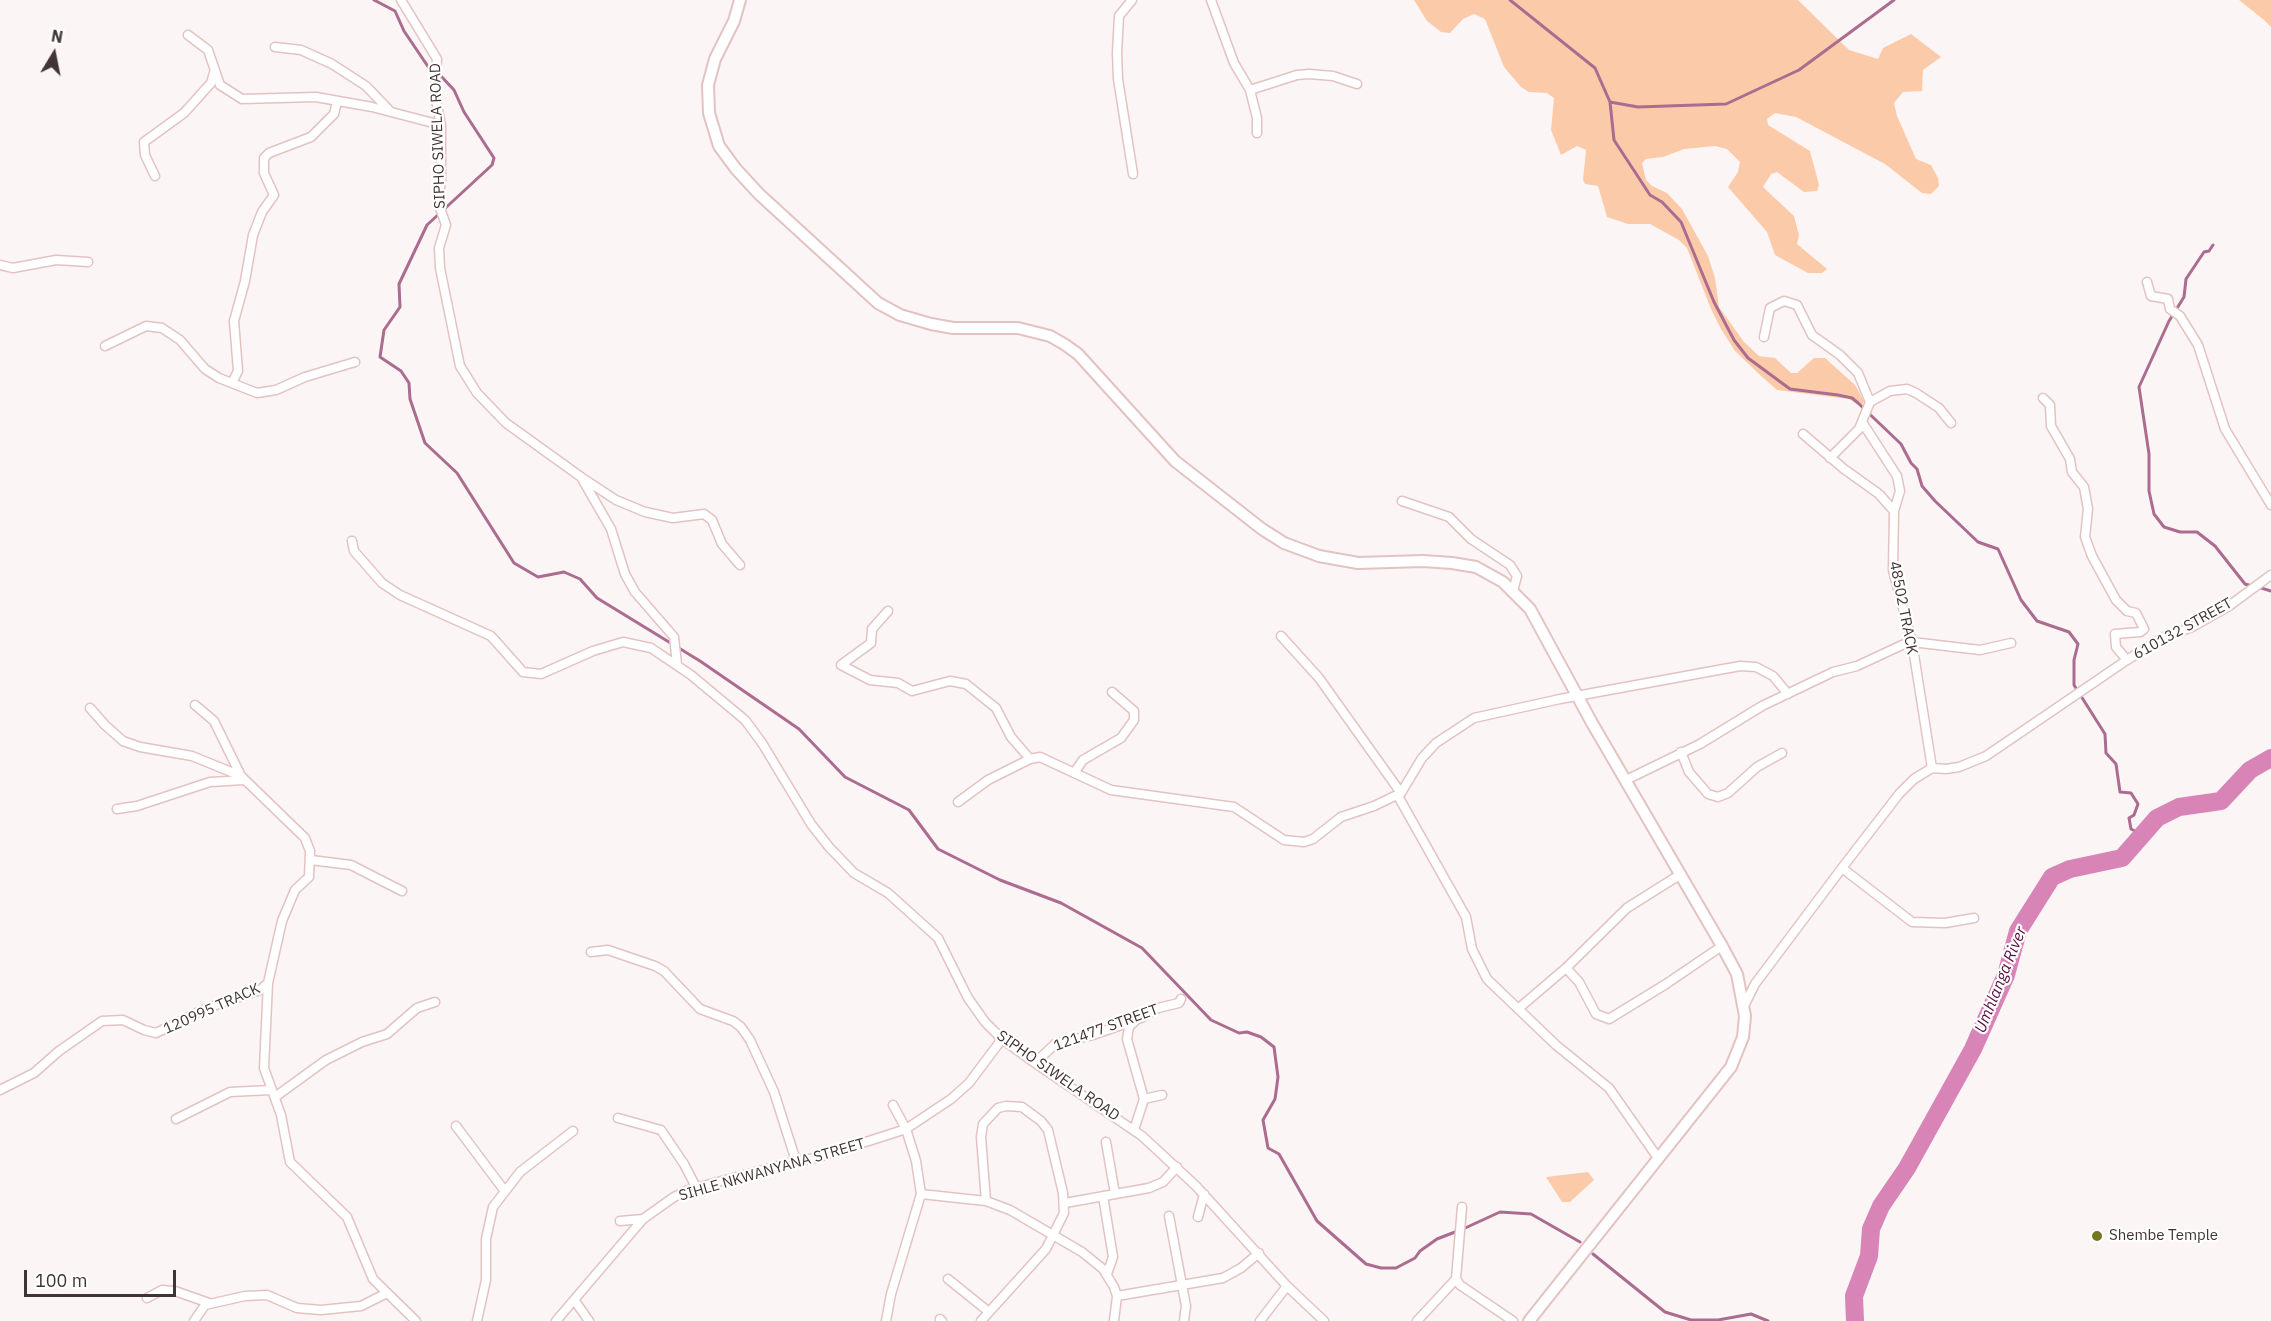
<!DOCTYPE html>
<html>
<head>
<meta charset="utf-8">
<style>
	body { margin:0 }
	#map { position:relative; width:2271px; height:1321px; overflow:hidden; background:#fcf5f5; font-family:"IBM Plex Sans",sans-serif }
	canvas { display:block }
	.north { position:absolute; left:24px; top:24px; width:60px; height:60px; -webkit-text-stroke:4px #fff; paint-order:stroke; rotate:10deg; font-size:16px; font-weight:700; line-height:24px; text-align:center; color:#413434 }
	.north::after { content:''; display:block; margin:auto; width:21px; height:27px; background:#413434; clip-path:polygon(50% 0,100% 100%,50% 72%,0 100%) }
	.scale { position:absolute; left:24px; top:1270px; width:152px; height:27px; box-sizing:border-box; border:3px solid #413434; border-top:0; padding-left:8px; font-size:18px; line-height:21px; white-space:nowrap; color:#413434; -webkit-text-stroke:4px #fff; paint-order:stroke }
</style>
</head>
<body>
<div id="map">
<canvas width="2271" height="1321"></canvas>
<div class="north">N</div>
<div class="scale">100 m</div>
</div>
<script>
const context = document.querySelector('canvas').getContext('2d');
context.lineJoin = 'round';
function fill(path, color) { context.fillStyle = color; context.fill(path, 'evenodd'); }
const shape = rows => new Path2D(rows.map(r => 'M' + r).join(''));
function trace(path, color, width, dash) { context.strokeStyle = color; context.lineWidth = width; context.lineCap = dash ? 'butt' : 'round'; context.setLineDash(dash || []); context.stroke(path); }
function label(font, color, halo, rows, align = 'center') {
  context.font = font + ' "IBM Plex Sans",sans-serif'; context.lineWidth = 4.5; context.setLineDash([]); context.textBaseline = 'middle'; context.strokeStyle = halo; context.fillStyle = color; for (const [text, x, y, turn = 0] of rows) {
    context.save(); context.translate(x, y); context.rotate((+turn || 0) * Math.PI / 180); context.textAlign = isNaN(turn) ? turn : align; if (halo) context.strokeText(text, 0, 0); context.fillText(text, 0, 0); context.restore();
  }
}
const green = shape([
	[1414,0,1798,0,1849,50,1878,59,1883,48,1911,34,1941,57,1923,70,1922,91,1903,92,1894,103,1897,116,1916,159,1931,165,1938,178,1939,186,1931,194,1922,193,1885,164,1796,117,1775,113,1767,119,1768,125,1810,151,1819,185,1817,191,1804,192,1777,172,1771,174,1763,187,1794,216,1799,235,1797,244,1827,269,1822,273,1808,273,1775,255,1767,232,1728,187,1738,172,1740,162,1727,149,1715,146,1684,149,1663,157,1646,159,1642,163,1646,180,1652,186,1667,193,1682,209,1708,256,1715,278,1719,307,1744,342,1759,356,1775,358,1791,373,1797,373,1814,358,1825,358,1855,385,1864,401,1862,406,1849,399,1777,390,1760,375,1735,351,1721,329,1711,309,1687,248,1679,240,1650,224,1628,224,1607,217,1598,186,1585,184,1583,180,1586,150,1577,146,1561,155,1551,130,1554,98,1547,93,1529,92,1521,87,1504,67,1485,19,1474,14,1463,19,1450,33,1441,32,1427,21],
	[2239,0,2271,0,2271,27,2264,20],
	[1588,1172,1594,1180,1570,1202,1562,1202,1546,1177]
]);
const stream = shape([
	[374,0,395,11,404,31,431,71,440,75,454,90,464,112,494,158,492,165,427,225,399,284,400,307,384,330,380,357,401,371,409,383,410,399,425,443,457,473,514,563,538,577,564,572,580,579,597,598,700,661,799,729,845,777,909,810,938,849,1000,880,1061,903,1142,948,1211,1020,1239,1033,1247,1032,1261,1037,1274,1047,1278,1077,1275,1099,1263,1120,1268,1148,1279,1154,1317,1221,1366,1264,1381,1268,1396,1268,1415,1258,1420,1251,1437,1239,1455,1232],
	[1510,0,1595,68,1610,102,1614,140,1650,195,1662,202,1681,222,1714,302,1734,340,1748,358,1790,389,1838,395,1852,398,1858,403,1901,444,1911,463,1917,469,1922,486,1935,501,1978,542,1998,549,2021,600,2037,621,2069,632,2078,644,2074,660,2074,685,2105,734,2106,753,2116,764,2120,792,2131,793,2138,804,2134,815,2129,818,2131,829,2143,835],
	[1610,102,1638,107,1726,104,1799,70,1894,0],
	[2213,245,2209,251,2204,252,2186,279,2184,297,2169,321,2139,387,2149,454,2149,491,2154,514,2164,527,2180,532,2197,532,2215,546,2245,584,2252,586],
	[2258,587,2271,591],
	[1463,1229,1500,1212,1531,1214,1580,1242],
	[1593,1254,1665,1312,1691,1320,1718,1320,1751,1314,1768,1321]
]);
const river = shape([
	[1855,1321,1854,1296,1869,1256,1871,1229,1881,1206,1907,1168,1973,1049,2006,975,2018,931,2052,877,2070,869,2122,858,2157,818,2179,807,2221,801,2250,770,2271,758]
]);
const minor = shape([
	[401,0,437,59,435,95,441,125,441,181,438,202,446,225,439,248,440,268,460,366,477,393,506,423,581,477,611,529,625,574,635,592,674,637,677,664],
	[1132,0,1119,16,1117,53,1118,79,1133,174],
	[1211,0,1234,63,1250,90,1257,118,1257,133],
	[188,35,208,50,220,85,242,99,316,97,372,107,441,125],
	[275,47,301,50,332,64,366,86,391,112],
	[1250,90,1297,75,1309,74,1333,76,1357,84],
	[155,176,145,155,144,142,184,113,211,83,214,73],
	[0,265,13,268,56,260,88,262],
	[2147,282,2151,296,2168,299,2170,309,2180,316,2198,345,2225,429,2271,505],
	[1764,337,1770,308,1784,301,1797,305,1812,335,1840,355,1858,373,1870,402],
	[105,346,146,326,162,328,180,340,205,369,219,378,257,393,276,390,305,377,355,362],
	[232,383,238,371,234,321,245,281,253,235,262,212,274,195,264,173,264,158,269,153,311,137,334,114,337,102],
	[2043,398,2050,405,2051,426,2070,459,2072,472,2084,487,2088,509,2085,537,2092,556,2116,600,2127,611,2136,613,2144,629,2140,632,2115,634,2116,647,2127,660],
	[1862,422,1897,476,1900,491,1894,511,1893,570,1912,642,1932,768],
	[1803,434,1844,469,1879,494,1894,511],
	[1830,458,1859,429,1870,402,1890,391,1907,389,1916,393,1939,408,1951,423],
	[584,479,616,500,645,512,673,518,704,514,712,520,722,544,740,565],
	[1402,501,1449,517,1471,539,1510,565,1517,576,1513,591],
	[352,541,354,551,382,583,400,595,491,636,523,672,541,674,593,651,623,642,651,648,691,675,745,720,762,743,811,824,829,847,854,873,888,893,938,938,968,998,985,1022,1002,1039,1035,1063,1142,1136,1196,1186,1287,1286,1324,1321],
	[888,611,872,629,871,643,841,665,870,680,898,683,912,691,950,681,966,684,996,708,1011,737,1030,759],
	[1281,636,1319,678,1401,793],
	[195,705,214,721,241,776,305,838,310,851,309,877,295,890,282,921,268,983,264,1068,281,1115,290,1162,347,1217,373,1279,416,1321],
	[90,708,105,725,123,741,140,747,192,756,241,776],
	[1681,752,1689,772,1708,794,1718,797,1728,793,1757,767,1782,753],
	[1074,773,1083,760,1121,738,1134,720,1134,711,1112,692],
	[1626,780,1700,744,1762,706,1833,672,1857,666,1902,645,1912,642,1980,650,2011,643],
	[1398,796,1466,917,1472,949,1487,979,1556,1045,1609,1088,1658,1158],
	[958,802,988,780,1030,759,1040,757,1111,790,1234,807,1284,840,1304,842,1313,839,1341,817,1374,806,1401,793,1422,758,1436,743,1474,718,1560,699,1740,666,1756,667,1773,676,1788,694],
	[117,809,137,806,210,782,244,780],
	[311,860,351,865,402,891],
	[1842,868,1912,922,1945,923,1974,918],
	[591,952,608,950,655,966,664,971,700,1009,733,1021,741,1027,750,1040,774,1092,796,1161],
	[1566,968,1579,982,1596,1014,1609,1019,1666,984,1722,946],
	[1745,1004,1755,984,1842,868,1899,794,1914,779,1932,768,1946,769,1959,767,1986,756,2127,660,2162,638,2192,627,2229,606,2271,575],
	[1519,1008,1566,968,1627,908,1681,874],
	[1035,1063,1055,1044,1093,1035,1141,1018,1158,1008,1179,1003,1181,999],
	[0,1090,34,1073,59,1051,102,1021,123,1020,144,1030,156,1033,207,1008,260,990,268,983],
	[275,1097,326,1060,362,1042,387,1034,417,1008,435,1002],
	[1144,1099,1162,1095],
	[618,1118,661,1130,684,1164,697,1189],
	[176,1119,230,1092,271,1090],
	[456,1126,504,1190],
	[1134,1130,1144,1099,1127,1039,1129,1027,1135,1021],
	[1106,1142,1115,1194],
	[921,1194,986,1201,1010,1210,1082,1252,1103,1269,1114,1287,1117,1296,1114,1321],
	[1103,1196,1113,1257,1107,1274],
	[1065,1203,1149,1188,1163,1182,1177,1167],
	[1462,1207,1456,1279,1460,1285,1513,1321],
	[1169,1216,1186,1306,1184,1321],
	[1198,1217,1204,1194],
	[620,1221,643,1219],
	[948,1279,989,1312],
	[1117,1296,1223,1278,1241,1268,1259,1253],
	[147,1298,162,1290,175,1291,209,1303],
	[575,1301,589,1321],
	[940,1319,942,1321],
	[194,1321,205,1305,245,1296,267,1295,297,1308,321,1310,361,1306,387,1293],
	[477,1321,486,1280,486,1239,493,1207,520,1172,573,1131],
	[556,1321,643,1219,674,1197,688,1190,796,1161,816,1158,906,1129,951,1099,969,1083,1002,1039],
	[886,1321,891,1294,921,1194,916,1161,906,1129,893,1105],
	[981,1321,1046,1249,1064,1213,1063,1193,1048,1130,1041,1121,1022,1107,1006,1106,998,1108,983,1124,981,1137,986,1201],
	[1260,1321,1287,1286],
	[1417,1321,1456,1279]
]);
const tertiary = shape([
	[740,0,734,21,715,59,708,85,709,113,719,146,736,169,759,194,878,303,900,315,931,324,953,328,1018,328,1050,336,1064,344,1078,354,1175,461,1262,529,1284,543,1319,556,1358,563,1423,561,1452,563,1476,567,1503,582,1530,609,1592,723,1722,946,1737,974,1745,1016,1743,1037,1731,1067,1529,1321]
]);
const markers = [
	[2097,1236,6,"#73771f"]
];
const streetNames = [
	["SIPHO SIWELA ROAD",438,136,-92],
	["48502 TRACK",1903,608,79],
	["610132 STREET",2183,629,-29],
	["120995 TRACK",212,1009,-24],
	["121477 STREET",1106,1028,-20],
	["SIPHO SIWELA ROAD",1058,1076,35],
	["SIHLE NKWANYANA STREET",772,1170,-16]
];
const poiNames = [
	["Shembe Temple",2109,1236]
];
const waterNames = [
	["Umhlanga River",2001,980,-68]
];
fill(green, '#fbcba9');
trace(stream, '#ab6c8f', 3);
trace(river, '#d884b6', 18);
trace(minor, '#e3c3c2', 11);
trace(tertiary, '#e3c3c2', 14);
trace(minor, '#fff', 8);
trace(tertiary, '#fff', 10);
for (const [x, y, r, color] of markers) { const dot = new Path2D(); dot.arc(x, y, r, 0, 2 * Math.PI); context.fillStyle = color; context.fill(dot); trace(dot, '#fff', 2); }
label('15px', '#413434', '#fff', streetNames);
label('15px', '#413434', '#fff', poiNames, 'left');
label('italic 16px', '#590e41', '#fff', waterNames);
</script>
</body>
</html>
